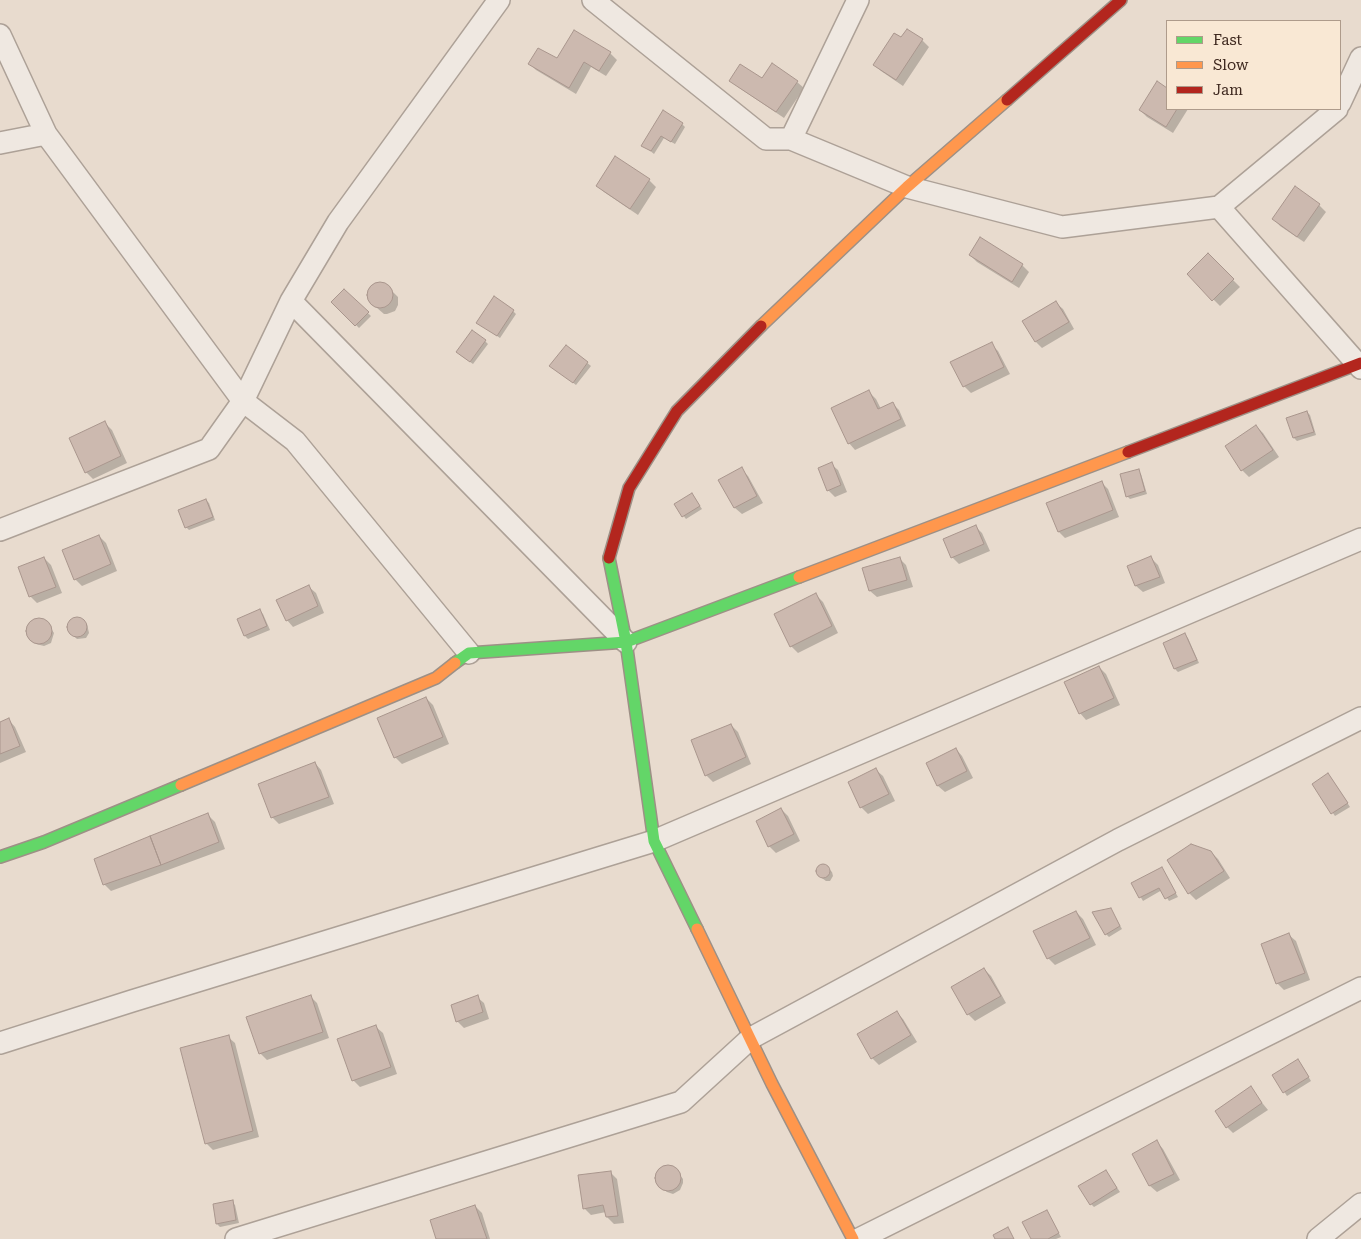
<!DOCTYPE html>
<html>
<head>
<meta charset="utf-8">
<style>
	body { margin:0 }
	#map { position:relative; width:1361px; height:1239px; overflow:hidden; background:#e8dbce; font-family:"Roboto Serif",serif }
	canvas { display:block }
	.legend { position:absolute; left:1166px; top:20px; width:175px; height:90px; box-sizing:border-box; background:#f9e8d4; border:1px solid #ae9b8b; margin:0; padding:6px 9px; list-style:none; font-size:15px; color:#3d271e }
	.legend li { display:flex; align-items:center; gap:10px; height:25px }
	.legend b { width:25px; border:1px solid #ae9b8b }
</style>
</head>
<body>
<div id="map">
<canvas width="1361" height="1239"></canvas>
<ul class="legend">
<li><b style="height:6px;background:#63d668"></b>Fast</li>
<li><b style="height:6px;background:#ff974d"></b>Slow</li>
<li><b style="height:6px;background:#b3261e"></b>Jam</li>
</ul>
</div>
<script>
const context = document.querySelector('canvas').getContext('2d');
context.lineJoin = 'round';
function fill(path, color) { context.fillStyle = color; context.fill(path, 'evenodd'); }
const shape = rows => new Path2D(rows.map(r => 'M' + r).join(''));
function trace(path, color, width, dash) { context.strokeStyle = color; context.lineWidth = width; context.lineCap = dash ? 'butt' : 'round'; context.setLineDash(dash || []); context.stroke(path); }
const shadow = shape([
	[902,39,922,40,929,47,903,86,881,71,875,65],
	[610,53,617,60,606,76,591,67,576,94,536,70,530,64],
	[731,81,797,82,804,88,784,118,738,87],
	[1157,83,1167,89,1167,109,1188,109,1173,133,1147,117,1140,110],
	[682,124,685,127,675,144,664,138,654,154,643,145],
	[616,158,649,180,656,187,638,215,604,192,597,185],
	[1319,205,1326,212,1304,242,1280,226,1274,219],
	[981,239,1022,265,1029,272,1019,288,977,262,970,255],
	[1208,255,1240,287,1220,306,1188,274],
	[381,283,388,287,398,297,398,305,395,311,387,314,384,314,370,302,368,294,374,285],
	[344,291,371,316,359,328,333,302],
	[1056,303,1063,309,1074,329,1042,348,1036,342,1024,322],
	[513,311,516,314,500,338,481,325],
	[485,341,488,344,473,364,460,355],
	[991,344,998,351,1010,374,971,393,964,386],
	[566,346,591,366,576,385,554,368],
	[869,392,876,399,881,409,892,403,899,410,906,426,855,450,849,443],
	[1307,412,1310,415,1316,435,1297,441,1294,438,1288,419],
	[105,423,112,430,127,463,93,479,86,472],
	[1256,426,1263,433,1279,457,1249,477,1242,470,1227,446],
	[831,464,838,470,847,492,835,497,828,490],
	[741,469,748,476,763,503,742,514,735,508,720,480],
	[1138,471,1141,474,1147,494,1130,499,1127,496],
	[1101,482,1108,489,1119,517,1065,538,1059,532,1047,503],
	[692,494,702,509,686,519,675,505],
	[206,500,209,503,215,520,189,530,186,527],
	[975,526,982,533,990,551,959,564,952,557],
	[99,536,106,543,117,571,82,586,75,579],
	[44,558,51,565,62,593,37,603,30,596],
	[899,558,906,565,913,587,877,597,870,591],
	[1151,558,1158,565,1165,583,1143,592,1136,586,1128,567],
	[309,587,316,593,324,613,293,627,287,620],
	[816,595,823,602,838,633,798,653,791,646,776,615],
	[260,611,263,614,270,630,248,639,245,636,239,620],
	[79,618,87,624,89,633,86,638,77,639,68,631,68,625,71,620],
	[37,620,47,623,54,633,51,643,44,646,36,644,28,634,30,623],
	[1185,635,1188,638,1199,663,1178,672,1175,669,1165,644],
	[1099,667,1106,674,1120,705,1086,720,1080,713],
	[426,698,433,705,449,744,402,764,395,757],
	[9,720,15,727,26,752,0,763,0,723],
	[731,725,738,732,751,764,713,782,706,775],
	[956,749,962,756,973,778,945,792,938,786,927,763],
	[315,763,321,770,334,804,279,824,272,817],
	[876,770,883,776,895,801,868,814,861,807],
	[1331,778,1350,807,1335,816,1313,785],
	[781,809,788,816,800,841,776,853,769,846],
	[208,815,215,822,225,849,111,891,104,884],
	[1211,852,1218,859,1230,878,1196,900,1189,893],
	[820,866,826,866,832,872,833,876,830,881,826,881,819,876,817,872],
	[1162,869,1178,897,1169,901,1162,890,1143,901,1133,884],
	[1076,912,1083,919,1096,945,1055,965,1048,958,1035,932],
	[1113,913,1122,929,1109,937,1106,934],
	[1289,935,1296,941,1310,980,1284,990,1277,983],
	[984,969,991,976,1006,1003,975,1021,968,1014,953,987],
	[311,997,317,1003,329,1038,267,1060,260,1053],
	[477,997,484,1003,489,1019,464,1028,457,1021],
	[896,1012,903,1019,917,1042,879,1065,872,1058],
	[376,1027,383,1033,397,1074,360,1087,353,1080],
	[228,1037,235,1043,259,1137,213,1150,206,1143],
	[1301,1064,1311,1081,1287,1096,1274,1076],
	[1250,1088,1268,1110,1233,1133,1227,1127],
	[1157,1142,1163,1149,1180,1180,1157,1192,1150,1186,1134,1154],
	[668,1166,675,1169,683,1179,683,1183,680,1190,673,1194,667,1192,660,1187,656,1179,661,1169],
	[1106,1171,1120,1192,1094,1207,1091,1204],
	[610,1172,617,1179,624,1223,614,1224,607,1217,606,1212,591,1215,585,1209,580,1176],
	[232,1202,235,1205,239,1223,220,1227,217,1224],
	[475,1206,482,1213,490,1239,437,1239],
	[1047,1211,1061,1237,1056,1239,1032,1239]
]);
const building = shape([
	[907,29,923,39,896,80,873,65,894,33,901,37,907,29],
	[574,30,611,52,599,71,584,62,569,88,528,64,538,48,557,58,574,30],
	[772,63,798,81,776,112,729,81,740,64,762,78,772,63],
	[1157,81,1167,88,1167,109,1177,109,1166,127,1139,110,1157,81],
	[663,110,683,123,671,142,661,136,651,151,641,146,663,110],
	[615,156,650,179,630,209,596,186,615,156],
	[1295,186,1320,204,1297,237,1272,219,1295,186],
	[980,237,1023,264,1012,282,969,255,980,237],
	[1208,253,1234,279,1212,301,1187,274,1208,253],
	'367 295a13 13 0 1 1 26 0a13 13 0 1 1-26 0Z',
	[344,289,369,312,355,326,331,302,344,289],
	[494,296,514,310,497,336,476,323,494,296],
	[1056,301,1069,322,1035,342,1022,321,1056,301],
	[472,330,486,340,470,362,456,352,472,330],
	[992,342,1004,367,963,387,950,362,992,342],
	[566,345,588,362,573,383,549,366,566,345],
	[869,390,878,409,893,402,901,419,848,444,831,408,869,390],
	[1307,411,1314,432,1293,438,1286,418,1307,411],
	[105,421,121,456,85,473,69,438,105,421],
	[1256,425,1273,450,1241,471,1225,446,1256,425],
	[832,462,841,485,827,491,818,468,832,462],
	[742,467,757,496,734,508,718,480,742,467],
	[1139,469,1145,491,1126,497,1120,474,1139,469],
	[1102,481,1113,510,1058,532,1046,503,1102,481],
	[692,493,700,506,682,517,674,504,692,493],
	[206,499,213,517,185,528,178,510,206,499],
	[976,525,984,544,951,558,943,539,976,525],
	[99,535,111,564,74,580,62,550,99,535],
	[1151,556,1160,577,1135,586,1127,566,1151,556],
	[44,557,56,587,29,597,18,567,44,557],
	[900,557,907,580,869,591,862,568,900,557],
	[309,585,318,606,286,621,276,600,309,585],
	[816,593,832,626,790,647,774,614,816,593],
	[260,609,267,626,244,636,237,619,260,609],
	'67 627a10 10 0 1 1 20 0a10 10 0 1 1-20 0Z',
	'26 631a13 13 0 1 1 26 0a13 13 0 1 1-26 0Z',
	[1185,633,1197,660,1174,669,1163,643,1185,633],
	[1099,666,1114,698,1079,714,1064,682,1099,666],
	[426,697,443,737,394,758,377,718,426,697],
	[9,718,20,746,0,754,0,722,9,718],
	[731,724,746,757,705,776,691,740,731,724],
	[956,748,967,771,937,786,926,763,956,748],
	[315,762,329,797,271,818,258,784,315,762],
	[876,768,889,794,860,808,848,782,876,768],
	[1328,773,1348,803,1331,814,1312,784,1328,773],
	[781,808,794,834,768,847,756,821,781,808],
	[208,813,219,842,161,865,150,836,208,813],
	[150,836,161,865,103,885,94,859,150,836],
	[1191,844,1211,851,1224,871,1188,894,1167,860,1191,844],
	'816 871a7 7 0 1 1 14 0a7 7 0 1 1-14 0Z',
	[1162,867,1176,893,1165,899,1159,888,1139,898,1131,883,1162,867],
	[1111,908,1120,926,1105,935,1092,912,1111,908],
	[1076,911,1090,938,1047,959,1033,931,1076,911],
	[1289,933,1305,973,1276,984,1261,944,1289,933],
	[984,968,1001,996,967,1015,951,987,984,968],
	[311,995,323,1032,259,1054,246,1017,311,995],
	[478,995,483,1012,456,1022,451,1005,478,995],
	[897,1011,911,1035,871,1059,857,1034,897,1011],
	[376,1025,391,1067,352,1081,337,1039,376,1025],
	[229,1035,253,1131,205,1144,180,1048,229,1035],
	[1298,1059,1309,1077,1283,1093,1272,1075,1298,1059],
	[1251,1086,1262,1103,1226,1128,1215,1111,1251,1086],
	[1157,1140,1174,1174,1149,1186,1132,1154,1157,1140],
	'655 1178a13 13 0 1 1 26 0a13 13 0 1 1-26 0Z',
	[1106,1170,1117,1188,1090,1205,1078,1186,1106,1170],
	[611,1171,618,1216,606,1217,603,1205,583,1209,578,1175,611,1171],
	[233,1200,236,1220,216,1224,213,1204,233,1200],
	[475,1205,487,1239,436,1239,430,1220,475,1205],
	[1047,1210,1059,1233,1048,1239,1031,1239,1022,1222,1047,1210],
	[1008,1227,1014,1239,995,1239,993,1235,1008,1227]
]);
const street = shape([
	[593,0,766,139,791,139,907,187,1062,227,1219,207,1361,368],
	[0,35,46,134,243,401,295,441,469,653],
	[1340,103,1361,58],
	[791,139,858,0],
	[0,143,46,134],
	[1219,207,1337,109],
	[291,301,626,642],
	[0,530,209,449,243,401,291,301,338,222,499,0],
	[0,1043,132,1001,654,841,1361,539],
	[236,1239,681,1102,751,1038,1118,840,1361,718],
	[859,1239,1361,988],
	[1318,1239,1361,1204]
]);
const fast = shape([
	[609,558,626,642,654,841,697,929],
	[455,663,469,653,626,642,799,577],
	[0,857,44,842,181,785]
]);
const slow = shape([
	[761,326,907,187,1007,100],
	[799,577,1128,452],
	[181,785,436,678,455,663],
	[697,929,772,1084,853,1239]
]);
const jam = shape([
	[1007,100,1121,0],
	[1128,452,1361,363],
	[609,558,629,488,677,411,761,326]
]);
fill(shadow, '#0003');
fill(building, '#ccb9af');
trace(building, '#a9968d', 1);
trace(street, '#ada197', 24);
trace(fast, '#9d9086', 14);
trace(slow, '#9d9086', 14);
trace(jam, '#9d9086', 14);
trace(street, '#efe8e1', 21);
trace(fast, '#63d668', 11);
trace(slow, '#ff974d', 11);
trace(jam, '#b3261e', 11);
</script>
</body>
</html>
